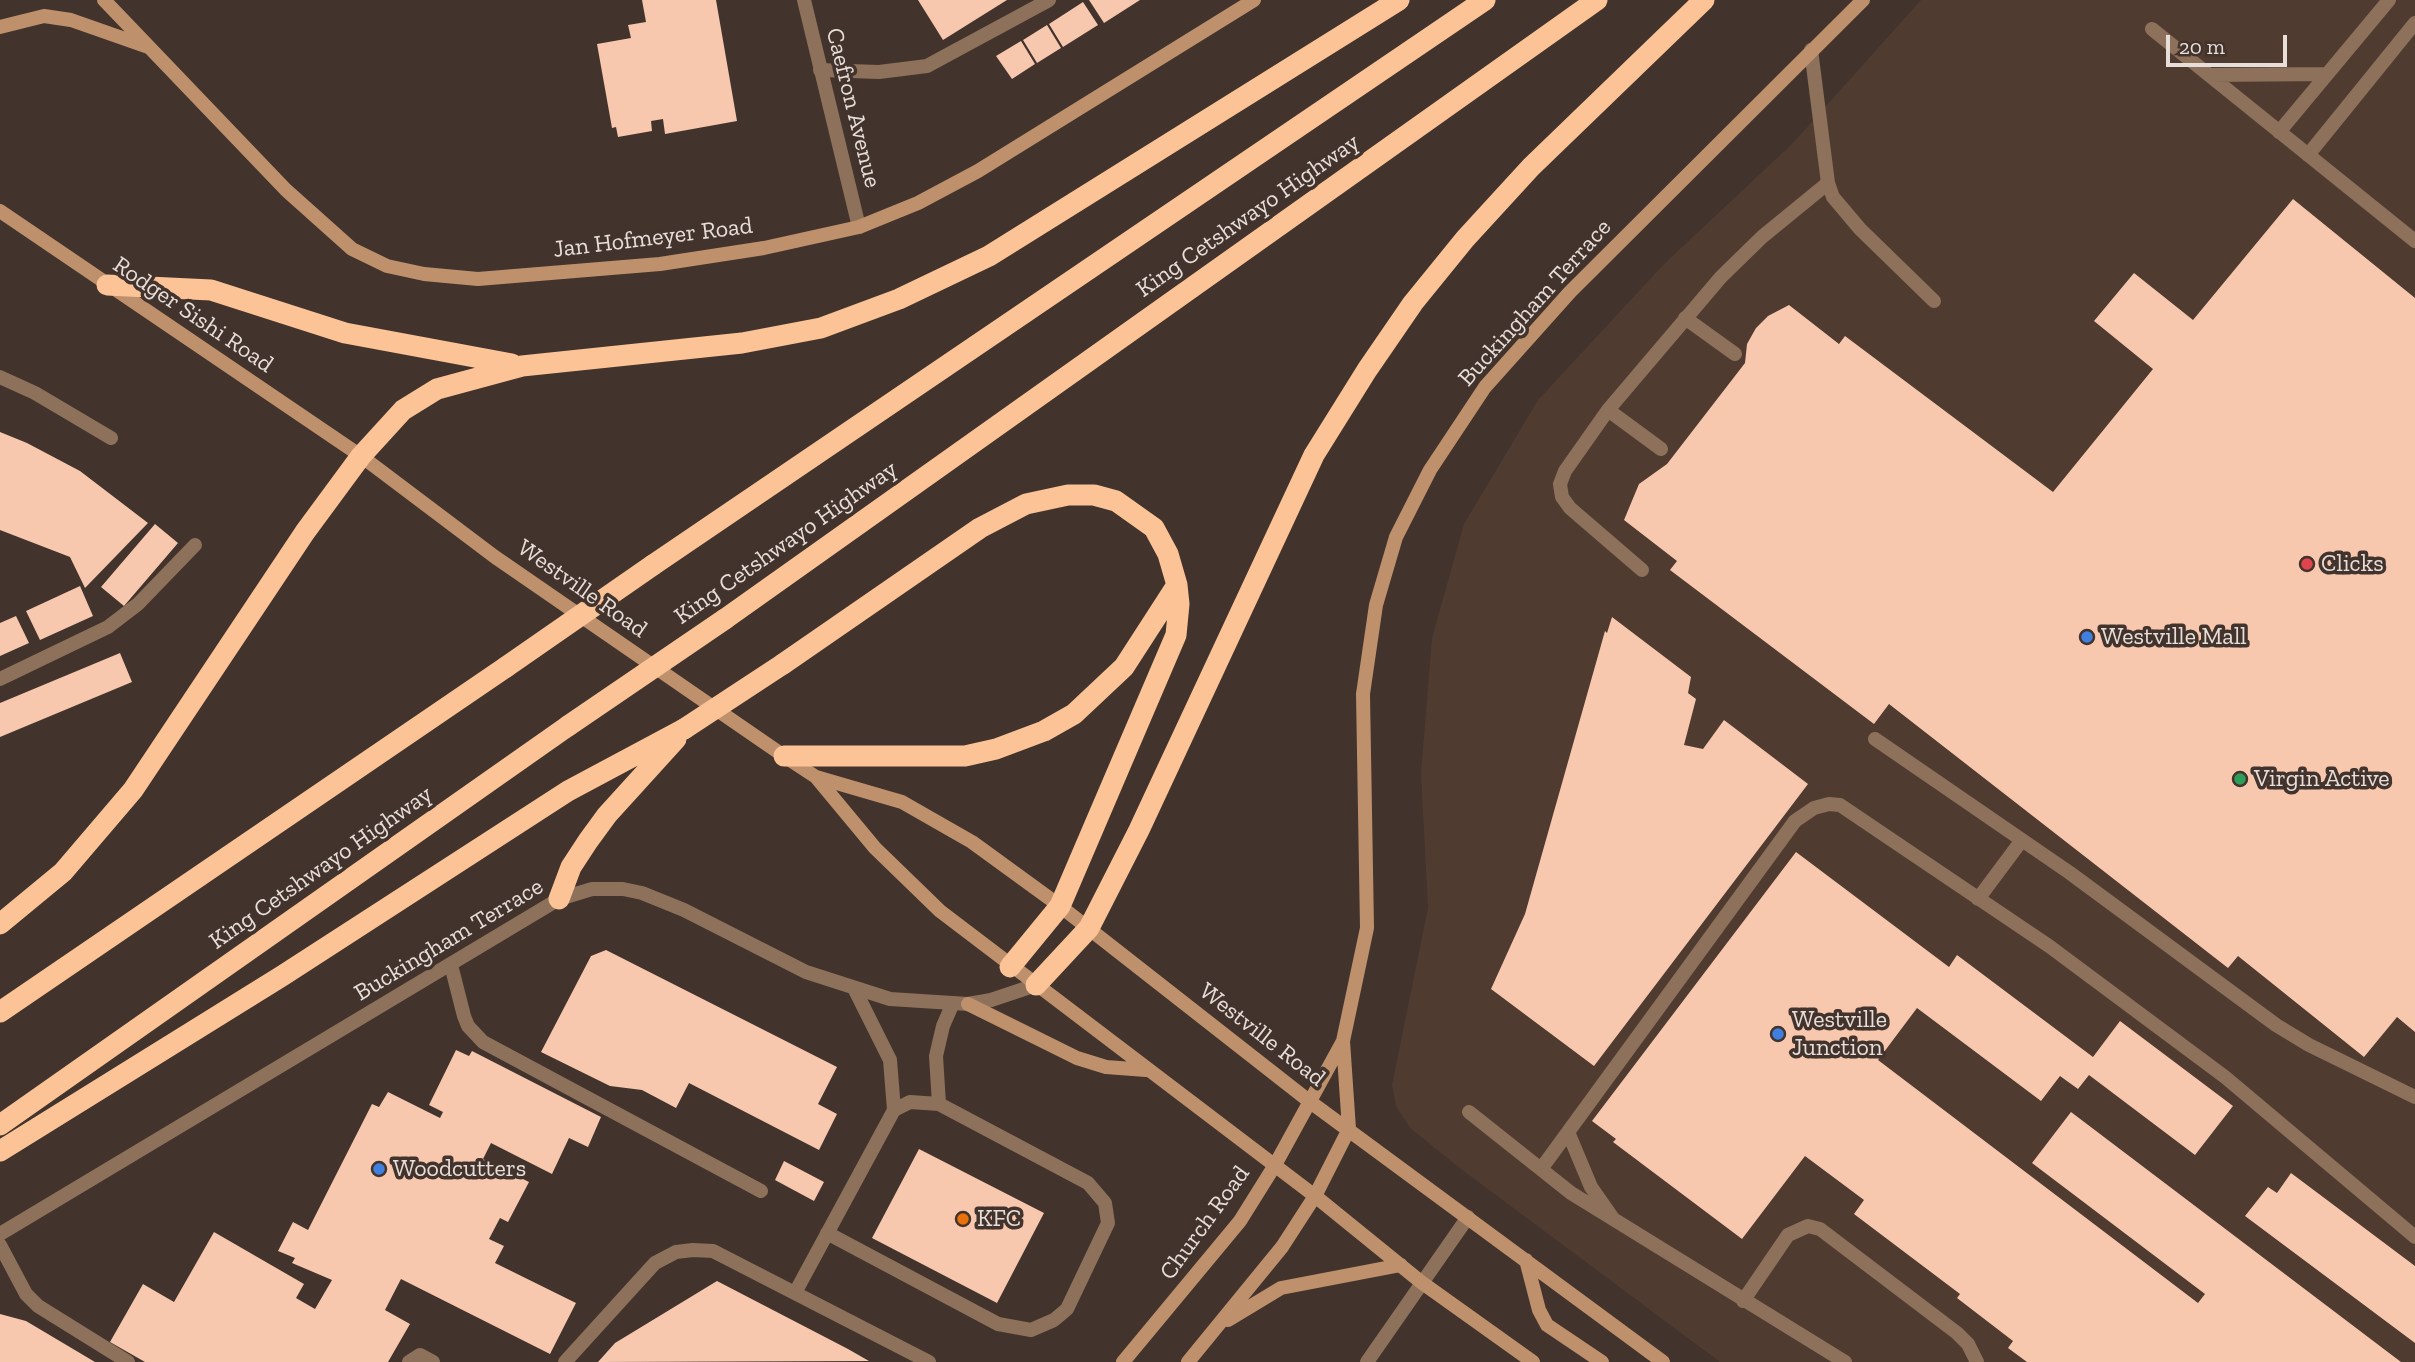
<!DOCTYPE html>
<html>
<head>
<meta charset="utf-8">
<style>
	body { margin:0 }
	#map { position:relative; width:2415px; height:1362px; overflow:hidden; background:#42332c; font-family:"Zilla Slab",serif }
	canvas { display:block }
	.scale { position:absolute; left:2166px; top:35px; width:121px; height:32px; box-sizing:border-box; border:4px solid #e8ded9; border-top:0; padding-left:9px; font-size:21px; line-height:24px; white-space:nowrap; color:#e8ded9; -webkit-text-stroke:5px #42332c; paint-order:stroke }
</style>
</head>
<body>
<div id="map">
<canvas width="2415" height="1362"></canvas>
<div class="scale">20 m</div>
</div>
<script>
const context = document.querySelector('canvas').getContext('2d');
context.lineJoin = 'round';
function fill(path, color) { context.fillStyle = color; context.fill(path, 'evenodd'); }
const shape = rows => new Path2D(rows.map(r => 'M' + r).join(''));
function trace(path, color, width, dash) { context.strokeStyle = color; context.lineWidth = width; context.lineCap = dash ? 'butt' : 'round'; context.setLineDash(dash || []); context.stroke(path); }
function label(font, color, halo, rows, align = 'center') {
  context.font = font + ' "Zilla Slab",serif'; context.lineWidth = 7; context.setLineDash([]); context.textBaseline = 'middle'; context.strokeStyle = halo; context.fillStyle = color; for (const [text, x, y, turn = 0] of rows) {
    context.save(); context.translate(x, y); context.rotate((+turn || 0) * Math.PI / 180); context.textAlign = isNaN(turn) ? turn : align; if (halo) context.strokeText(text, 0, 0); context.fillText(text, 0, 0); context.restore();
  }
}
const built = shape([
	[1921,0,2415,0,2415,1362,1720,1362,1461,1169,1410,1128,1396,1106,1392,1085,1428,908,1421,773,1432,638,1464,524,1538,400,1664,264,1792,144]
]);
const building = shape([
	[642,0,716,0,737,121,665,134,663,119,651,121,652,131,618,137,616,127,612,128,597,44,631,38,628,25,646,22],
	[918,0,1007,0,943,40],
	[1089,0,1140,0,1104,23],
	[1083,2,1098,25,1063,47,1049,24],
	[1047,25,1061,48,1037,63,1023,40],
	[1021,41,1035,64,1012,79,996,56],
	[2293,199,2415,298,2415,1032,2397,1017,2364,1057,2238,956,2228,968,1889,704,1874,724,1670,570,1677,561,1624,520,1639,484,1667,464,1745,363,1747,344,1756,328,1768,316,1789,305,1839,344,1845,336,2053,492,2153,369,2094,321,2134,273,2193,320],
	[0,432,27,443,80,471,148,523,85,588,70,557,0,530],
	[155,524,178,543,124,606,101,587],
	[80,586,93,616,40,640,26,611],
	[16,616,29,643,0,656,0,623],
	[1612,617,1691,677,1688,693,1696,699,1684,745,1703,749,1724,720,1808,784,1594,1066,1491,989,1525,914,1605,631,1607,633],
	[120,653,132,682,0,737,0,703],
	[1796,852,1949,967,1957,955,2093,1057,2120,1021,2233,1106,2195,1155,2089,1075,2078,1089,2060,1076,2041,1101,1917,1008,1878,1060,2198,1303,2205,1294,2032,1163,2071,1112,2401,1362,2027,1362,2008,1348,2013,1341,1957,1298,1960,1294,1854,1214,1864,1200,1805,1156,1742,1239,1613,1142,1616,1139,1592,1121],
	[606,950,837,1067,818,1104,837,1114,819,1150,689,1083,676,1108,642,1090,610,1086,541,1052,591,956],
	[456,1050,469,1056,472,1051,601,1117,588,1147,569,1138,552,1174,491,1143,483,1159,529,1182,508,1222,500,1218,489,1239,504,1246,495,1263,576,1303,550,1354,401,1279,385,1310,410,1324,388,1362,145,1362,110,1342,143,1284,174,1302,214,1232,304,1284,296,1298,315,1309,332,1280,292,1263,295,1258,278,1251,293,1222,308,1230,372,1104,379,1107,388,1092,440,1118,443,1112,429,1105],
	[919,1149,1044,1213,997,1303,872,1238],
	[784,1161,824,1182,814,1201,775,1180],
	[2291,1173,2415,1266,2415,1343,2245,1216,2268,1187,2277,1193],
	[717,1281,848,1349,869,1361,598,1362,615,1343],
	[0,1314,26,1321,95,1362,0,1362]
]);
const lane = shape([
	[2152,29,2415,241],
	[1811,50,1828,183,1833,197,1860,229,1934,301],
	[820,70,879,72,927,66,1049,0],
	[2210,75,2327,74],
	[2279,132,2389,0],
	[2308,155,2415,23],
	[1685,318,1735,354],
	[0,377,35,393,111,438],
	[1608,410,1661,449],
	[1642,570,1570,508,1562,497,1560,484,1565,471,1608,410,1721,277,1762,237,1828,183],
	[0,679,108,627,138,604,195,545],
	[1875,739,2070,873,2276,1025,2309,1045,2415,1097],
	[1978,899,2022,840],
	[451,965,464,1016,468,1026,483,1042,761,1191],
	[855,990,890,1060,894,1110],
	[939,1104,936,1056,943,1026,953,1003],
	[1469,1112,1571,1193,1845,1362],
	[1568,1132,1591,1187,1612,1217],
	[1541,1169,1795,821,1814,808,1829,804,1840,805,2049,946,2225,1077,2415,1237],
	[0,1245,26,1294,38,1306,128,1362],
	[796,1291,894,1110,910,1102,939,1104,1088,1183,1105,1203,1108,1223,1067,1309,1054,1320,1031,1330,998,1324,827,1233],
	[1743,1301,1788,1235,1808,1226,1820,1229,1957,1333,1968,1344,1977,1362],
	[409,1362,420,1355,433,1362],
	[565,1362,655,1263,676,1252,693,1250,713,1251,929,1362],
	[1367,1362,1468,1217]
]);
const street = shape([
	[804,0,859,227],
	[0,1234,559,899,592,889,623,889,642,893,684,910,806,972,890,999,968,1004,991,1000,1036,985]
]);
const secondary = shape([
	[104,0,286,190,352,249,387,266,424,274,478,279,660,264,764,248,859,227,918,203,978,171,1254,0],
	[0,27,44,16,71,20,148,47],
	[0,211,361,456,495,557,784,756,816,777,902,802,972,842,1060,906,1309,1101,1663,1362],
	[816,777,875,848,940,911,1315,1196,1421,1282,1533,1362],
	[968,1004,1077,1058,1106,1067,1146,1070],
	[1343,1041,1349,1129],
	[1526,1260,1539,1310,1547,1325,1602,1362],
	[1228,1320,1281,1288,1401,1265],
	[1123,1362,1240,1221,1275,1165,1343,1041,1367,928,1363,694,1376,605,1396,537,1430,470,1485,387,1570,292,1863,0],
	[1188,1362,1282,1247,1315,1196,1349,1129]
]);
const highway = shape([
	[107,285,211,290,345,333,512,364],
	[653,565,1485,0],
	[725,619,1597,0],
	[783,664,980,528,1026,504,1068,495,1094,495,1116,501,1154,528,1168,554,1177,585,1179,604,1176,635,1060,906,1010,967],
	[784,756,965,756,996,749,1044,731,1074,714,1124,667,1177,585],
	[559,899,571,867,588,841,607,815,676,739],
	[0,924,63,872,133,790,305,532,361,456,403,410,437,389,522,366,742,343,821,328,899,299,989,256,1399,0],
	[1036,985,1089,928,1139,830,1314,455,1367,370,1413,303,1465,239,1531,167,1704,0],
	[0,1012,506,667],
	[0,1125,568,726],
	[0,1151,282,976,568,791,684,729]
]);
const highwayBridge = shape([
	[506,667,653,565],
	[568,726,725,619],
	[684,729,783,664]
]);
const markers = [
	[2307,564,7,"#e0444e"],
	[2087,637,7,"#3f7fe0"],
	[2240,779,7,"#2e9e5b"],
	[1778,1034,7,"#3f7fe0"],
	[379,1169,7,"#3f7fe0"],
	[963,1219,7,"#e8710a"]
];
const streetNames = [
	["Caefron Avenue",853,108,76],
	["King Cetshwayo Highway",1248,216,-35],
	["Jan Hofmeyer Road",653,238,-7],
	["Buckingham Terrace",1535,303,-48],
	["Rodger Sishi Road",193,315,34],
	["King Cetshwayo Highway",786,543,-35],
	["Westville Road",582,589,35],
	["King Cetshwayo Highway",321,868,-35],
	["Buckingham Terrace",449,940,-31],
	["Westville Road",1262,1035,38],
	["Church Road",1205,1223,-54]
];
const poiNames = [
	["Clicks",2321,564],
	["Westville Mall",2101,637],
	["Virgin Active",2254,779],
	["Westville",1792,1020],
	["Junction",1792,1048],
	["Woodcutters",393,1169],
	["KFC",977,1219]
];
fill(built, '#503b30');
fill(building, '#f7c7ae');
trace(lane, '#8d715a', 14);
trace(street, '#8d715a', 14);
trace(secondary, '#be916c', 14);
trace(highway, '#fbc396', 21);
trace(highwayBridge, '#fbc396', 21);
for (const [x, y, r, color] of markers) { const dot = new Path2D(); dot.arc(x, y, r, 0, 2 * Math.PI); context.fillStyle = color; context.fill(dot); trace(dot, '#42332c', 2.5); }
label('24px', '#e8ded9', '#42332c', streetNames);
label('24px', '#e8ded9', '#42332c', poiNames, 'left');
</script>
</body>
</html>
